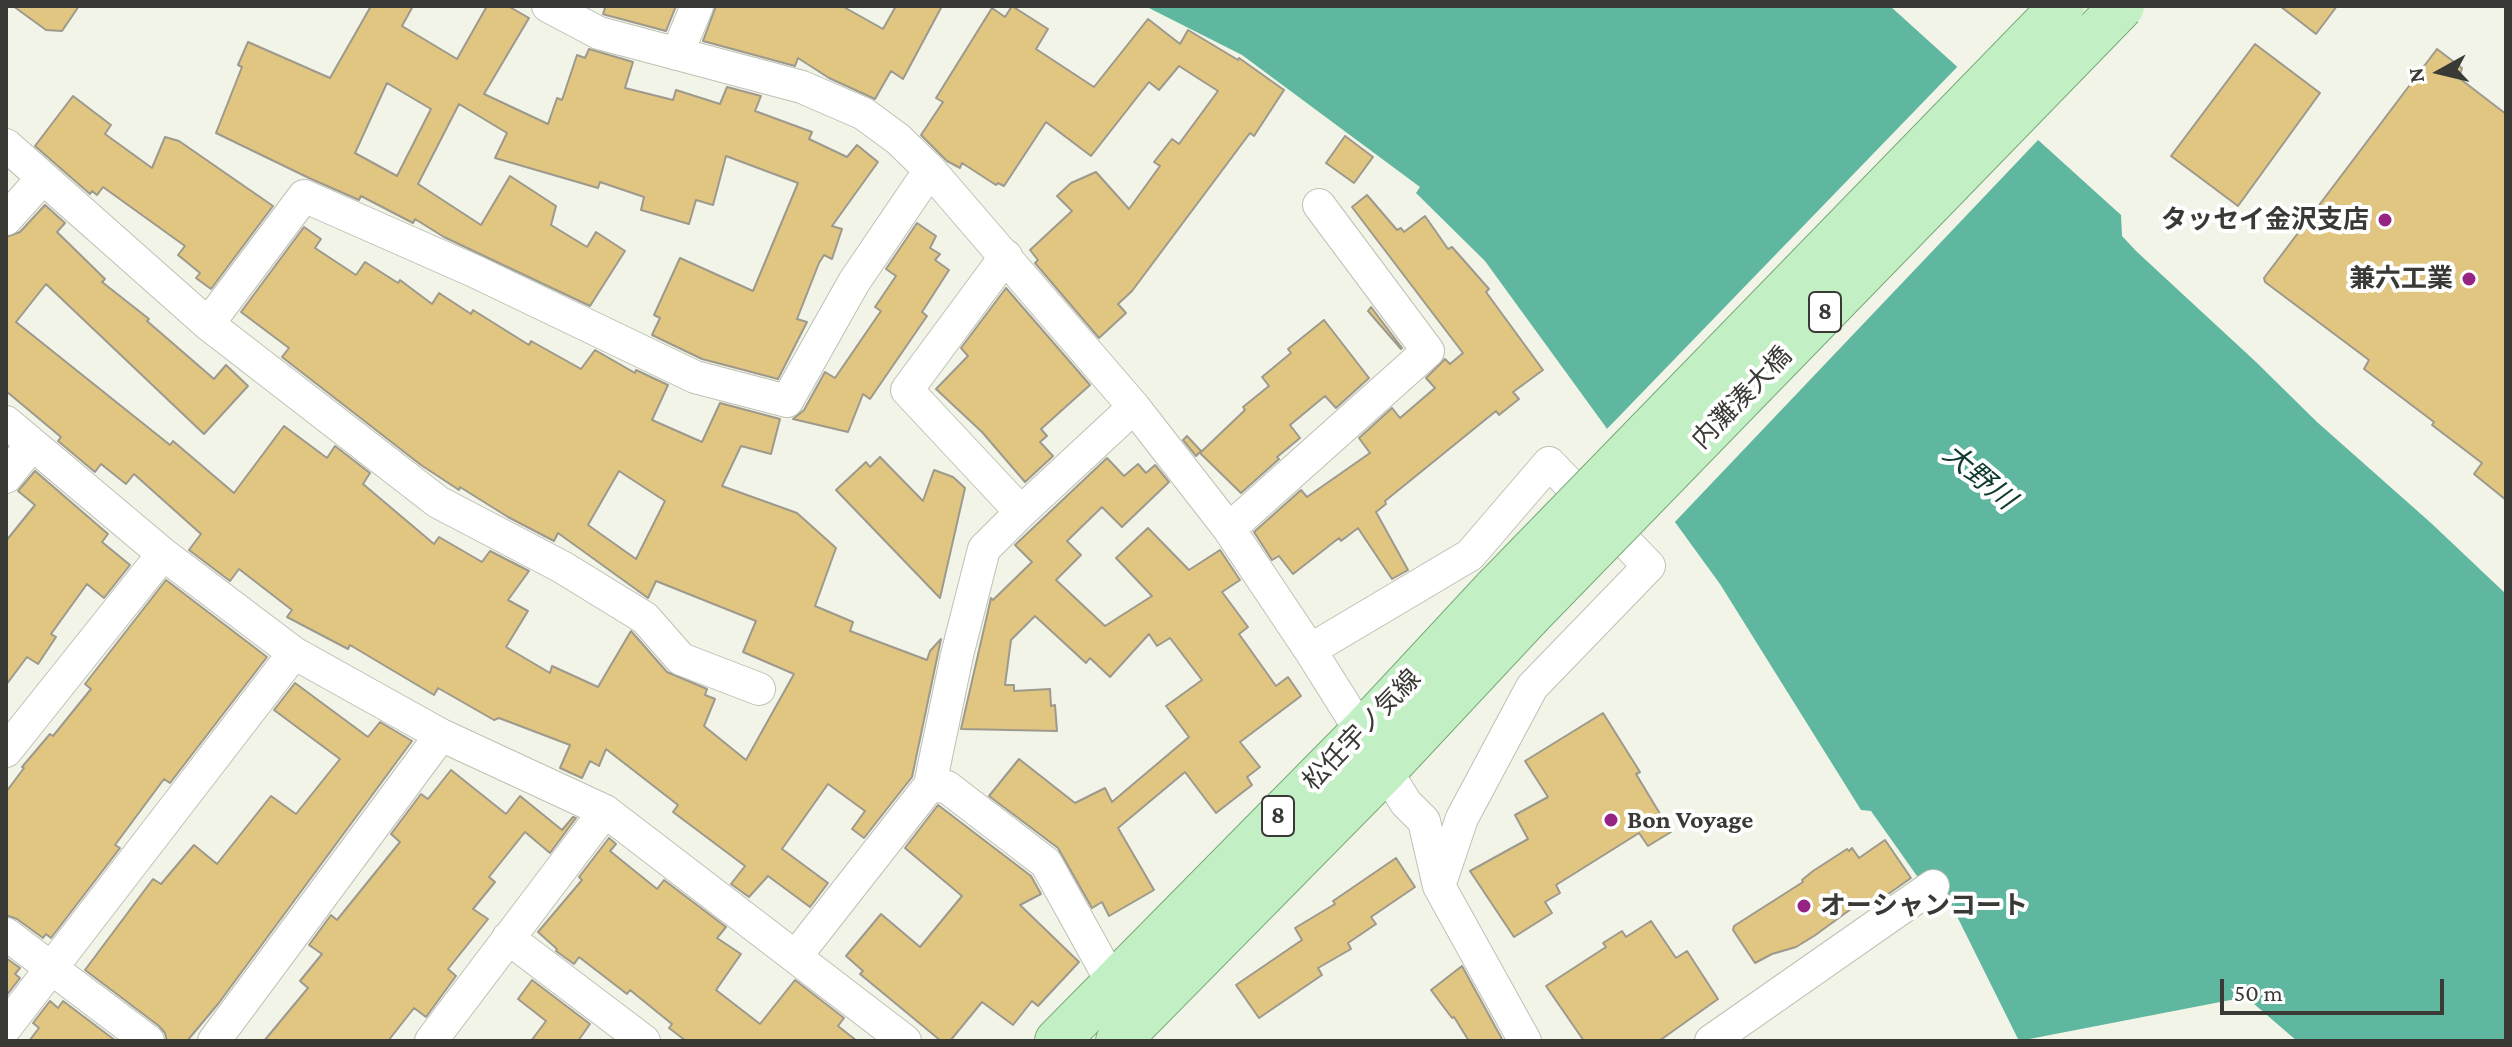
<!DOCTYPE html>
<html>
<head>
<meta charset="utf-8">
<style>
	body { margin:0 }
	#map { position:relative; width:2512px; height:1047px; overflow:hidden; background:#f1f4e7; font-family:"Crimson Pro",serif }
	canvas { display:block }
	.frame { position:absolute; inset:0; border:8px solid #393a35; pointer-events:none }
	.north { position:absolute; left:2400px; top:32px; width:80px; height:80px; -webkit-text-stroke:6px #fff; paint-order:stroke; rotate:262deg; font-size:22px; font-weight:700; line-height:32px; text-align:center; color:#393a35 }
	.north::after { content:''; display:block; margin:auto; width:28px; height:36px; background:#393a35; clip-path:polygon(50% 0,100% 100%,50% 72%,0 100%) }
	.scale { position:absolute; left:2220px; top:979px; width:224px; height:36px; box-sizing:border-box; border:4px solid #393a35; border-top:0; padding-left:10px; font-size:24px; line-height:28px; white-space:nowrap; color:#393a35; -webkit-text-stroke:6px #fff; paint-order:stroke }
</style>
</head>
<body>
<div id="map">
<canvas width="2512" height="1047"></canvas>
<div class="frame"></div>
<div class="north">N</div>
<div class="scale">50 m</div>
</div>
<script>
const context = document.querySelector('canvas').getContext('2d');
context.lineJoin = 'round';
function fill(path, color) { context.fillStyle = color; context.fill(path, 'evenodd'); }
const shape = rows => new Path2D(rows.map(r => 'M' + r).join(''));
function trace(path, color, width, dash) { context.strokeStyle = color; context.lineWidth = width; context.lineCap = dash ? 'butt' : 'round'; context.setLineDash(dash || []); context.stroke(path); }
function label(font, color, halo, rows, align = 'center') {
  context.font = font + ' "Crimson Pro","Noto Sans JP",serif'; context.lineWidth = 8; context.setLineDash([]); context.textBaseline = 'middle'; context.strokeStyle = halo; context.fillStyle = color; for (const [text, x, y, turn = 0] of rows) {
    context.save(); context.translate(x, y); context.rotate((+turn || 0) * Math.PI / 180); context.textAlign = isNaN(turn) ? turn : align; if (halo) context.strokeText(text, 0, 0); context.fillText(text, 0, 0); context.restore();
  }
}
const water = shape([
	[1145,6,1890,6,2121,215,2122,236,2136,251,2256,362,2317,422,2431,523,2506,594,2506,1041,2297,1041,2246,997,2019,1041,1938,878,1922,883,1871,811,1861,810,1720,584,1485,261,1416,193,1420,187,1242,55]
]);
const pier = shape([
	[1960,64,2040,138,1672,525,1604,432]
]);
const building = shape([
	[13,6,79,6,62,31,46,30,13,6],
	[371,6,413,6,402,26,457,59,487,6,508,6,529,18,484,94,548,124,557,98,562,100,577,55,585,58,589,49,633,62,625,88,673,100,676,90,720,104,727,87,761,96,755,111,812,132,809,139,847,157,857,145,878,162,832,226,842,229,832,259,824,255,819,263,797,319,807,322,778,379,702,359,652,335,660,318,654,315,680,258,753,291,798,183,726,156,713,205,696,200,689,224,641,210,644,197,600,182,598,188,495,158,507,133,459,104,418,184,481,225,510,176,556,206,551,225,587,247,596,232,625,251,590,306,444,237,415,219,413,223,361,196,359,200,309,178,216,133,242,67,238,65,248,42,330,78,371,6],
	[387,83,431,109,397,176,355,153,387,83],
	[602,6,676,6,666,31,606,15,603,14,605,8,602,6],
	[716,6,842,6,883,29,896,6,942,6,903,79,891,71,875,99,829,78,798,58,795,66,703,41,716,6],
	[1012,6,1048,29,1036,49,1094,87,1148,19,1180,44,1188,30,1238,60,1239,58,1284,90,1254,136,1250,133,1132,291,1118,304,1126,313,1099,338,1035,263,1038,260,1030,250,1072,211,1057,196,1071,183,1096,172,1129,209,1160,166,1154,162,1172,139,1179,144,1218,91,1179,66,1159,90,1149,82,1091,156,1046,122,1004,186,998,183,996,185,962,163,960,168,947,161,921,135,943,102,936,98,992,8,1005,17,1012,6],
	[2280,6,2337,6,2316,34,2280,6],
	[2255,44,2320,93,2238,206,2171,156,2255,44],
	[2437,49,2462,68,2459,78,2506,114,2506,500,2474,474,2482,463,2432,425,2434,422,2364,369,2369,360,2265,282,2264,278,2437,49],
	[73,96,111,125,105,134,152,168,165,137,179,141,273,206,211,289,196,278,200,273,178,255,185,246,103,187,97,195,92,191,90,194,35,146,73,96],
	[1345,136,1373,157,1354,183,1326,163,1345,136],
	[1367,195,1397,230,1401,228,1404,232,1425,216,1448,249,1452,247,1489,289,1486,292,1543,370,1513,392,1519,399,1499,415,1496,411,1385,501,1386,504,1376,512,1408,570,1392,579,1358,528,1341,541,1339,538,1293,574,1279,556,1272,560,1254,532,1301,490,1307,497,1370,453,1359,438,1392,408,1400,418,1435,388,1426,378,1445,359,1450,364,1463,353,1352,207,1367,195],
	[45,205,65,223,57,232,105,279,102,282,149,319,147,321,214,379,226,365,248,386,204,434,46,284,16,322,170,445,173,441,234,493,284,426,327,458,335,446,370,473,363,484,434,544,439,537,482,562,490,551,529,571,508,600,528,611,506,647,550,673,552,666,598,687,631,631,667,672,707,689,705,695,715,699,704,726,746,760,794,674,743,652,756,621,656,581,648,598,558,533,554,541,508,517,460,487,459,490,421,465,282,357,289,348,241,312,304,227,321,239,315,248,356,275,365,262,398,283,400,280,432,304,439,293,471,314,473,310,529,345,531,341,581,369,595,350,635,373,636,370,668,385,652,420,702,442,720,403,780,419,771,454,741,446,722,486,797,513,836,548,815,606,853,622,850,631,927,660,930,651,941,639,912,777,864,838,852,829,865,811,828,784,782,849,828,883,810,907,768,876,749,897,731,884,745,866,673,812,678,805,606,749,599,766,590,761,582,778,560,768,570,745,499,718,494,720,438,688,434,695,350,645,348,649,287,617,292,610,239,569,230,581,189,550,201,534,134,474,126,484,101,464,95,472,58,441,61,437,6,391,6,237,20,232,45,205],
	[619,471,665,501,636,559,588,525,619,471],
	[917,223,936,236,930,248,940,254,935,260,949,270,922,312,927,316,870,399,863,394,848,432,793,419,804,410,825,372,835,378,881,311,875,307,896,276,886,269,917,223],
	[1006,288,1090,385,1041,429,1047,436,1040,442,1053,456,1025,482,982,432,936,389,968,356,961,348,1006,288],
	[1371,307,1402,348,1401,349,1368,311,1371,307],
	[1324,320,1369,378,1336,408,1325,396,1290,425,1300,438,1277,457,1279,459,1241,493,1200,453,1245,410,1243,407,1269,386,1262,377,1291,353,1288,349,1324,320],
	[1187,436,1201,451,1196,456,1183,440,1187,436],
	[880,457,923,501,934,470,953,477,965,488,940,598,836,490,866,462,870,467,880,457],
	[1107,458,1124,476,1138,464,1146,473,1155,465,1169,482,1122,527,1102,507,1067,541,1081,555,1056,580,1105,626,1152,596,1116,558,1148,528,1189,570,1220,550,1240,580,1222,592,1248,627,1239,634,1276,686,1288,677,1301,696,1240,742,1260,767,1247,777,1252,785,1216,813,1185,772,1118,828,1154,890,1109,916,1102,902,1092,908,1058,848,989,796,1019,759,1075,803,1105,788,1112,802,1189,737,1166,706,1202,680,1170,638,1157,646,1149,634,1110,677,1090,658,1086,663,1035,616,1011,640,1005,685,1014,685,1014,691,1050,689,1051,706,1055,705,1057,731,961,729,991,598,993,600,1032,562,1015,545,1107,458],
	[35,471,108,534,102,542,130,565,104,598,87,584,51,634,56,637,38,664,27,657,6,685,6,541,35,505,18,491,35,471],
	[166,580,267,657,170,783,164,779,115,845,120,848,51,938,46,934,43,938,17,919,6,915,6,792,24,768,22,767,50,734,53,736,91,689,85,684,166,580],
	[295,683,368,737,380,722,412,741,218,1004,187,1041,167,1041,165,1033,159,1026,85,970,153,879,161,884,194,845,217,864,271,796,296,814,340,759,274,710,295,683],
	[1603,713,1640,772,1636,774,1671,832,1648,846,1639,833,1556,885,1560,893,1545,902,1552,913,1514,937,1470,871,1528,839,1515,815,1548,797,1525,761,1603,713],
	[451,770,506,814,520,796,562,830,573,817,576,818,550,853,525,832,489,877,495,882,473,909,488,919,448,969,456,976,426,1017,414,1008,388,1041,264,1041,308,988,300,981,322,954,309,945,331,915,337,920,400,842,391,834,421,794,428,799,451,770],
	[938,805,1031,876,1041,894,1020,905,1079,962,1038,1006,1032,1001,1013,1025,982,1002,950,1041,941,1041,860,974,863,971,846,956,881,914,920,947,962,896,905,848,938,805],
	[609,838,616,844,610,851,657,889,664,880,726,927,717,938,741,954,716,990,760,1024,795,980,844,1018,838,1026,857,1041,686,1041,669,1028,672,1024,630,990,627,994,579,957,574,964,556,951,557,949,538,932,582,880,579,877,609,838],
	[1885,840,1911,878,1867,909,1862,901,1814,936,1796,947,1772,954,1755,963,1733,930,1734,926,1803,882,1802,880,1813,871,1847,849,1849,851,1852,848,1859,858,1885,840],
	[1396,858,1415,887,1371,917,1376,924,1348,943,1351,949,1318,968,1322,975,1259,1018,1236,985,1302,940,1295,928,1335,904,1333,901,1396,858],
	[1651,921,1676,958,1687,951,1718,999,1659,1041,1584,1041,1546,986,1606,947,1603,943,1622,931,1626,937,1651,921],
	[6,958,20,968,15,974,20,978,6,996,6,958],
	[1462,966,1502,1039,1498,1041,1469,1041,1454,1017,1452,1018,1431,990,1462,966],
	[532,980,590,1024,578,1041,531,1041,546,1021,518,999,532,980],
	[50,1001,58,1008,63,1001,116,1041,29,1041,39,1028,33,1023,50,1001]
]);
const street = shape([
	[548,6,599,33,802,87,864,114,898,139,930,170,1134,407,1229,529,1310,650,1470,555,1549,463,1649,566,1532,687,1462,818,1439,886,1525,1041],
	[677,54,697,6],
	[6,145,208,324,438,502,562,567,645,618,681,659,759,689],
	[6,219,43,178],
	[208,324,304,196,474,271,695,377,787,401,854,282,930,170],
	[6,422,163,554,294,653,441,735,605,811],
	[6,477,32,444],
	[1021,512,1134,407],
	[1229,529,1428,351,1319,205],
	[1310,650,1406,803,1424,821,1439,886],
	[6,751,163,554],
	[930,785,947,787,1046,863,1123,1002],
	[6,934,148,1041],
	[508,938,644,1041],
	[796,956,930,785,957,655,984,549,1021,512,907,390,1006,256],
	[6,1027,294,653],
	[214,1041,441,735],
	[431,1041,605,811,905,1041],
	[1711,1041,1933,886]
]);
const primary = shape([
	[1057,1041,1363,731,1496,588],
	[1118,1041,1386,769,1528,617]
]);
const primaryBridge = shape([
	[1496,588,2062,6],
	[1528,617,2122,6]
]);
const markers = [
	[2385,220,8,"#962483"],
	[2469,279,8,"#962483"],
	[1611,820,8,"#962483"],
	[1804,906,8,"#962483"]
];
const shields = [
	[1825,312,32],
	[1278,816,32]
];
const shieldNames = [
	["8",1825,312],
	["8",1278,816]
];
const poiNames = [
	["タッセイ金沢支店",2369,220],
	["兼六工業",2453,279],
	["Bon Voyage",1627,820,"left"],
	["オーシャンコート",1820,906,"left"]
];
const streetNames = [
	["内灘湊大橋",1742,398,-46],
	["松任宇ノ気線",1362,730,-46]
];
const waterNames = [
	["大野川",1979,477,40]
];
fill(water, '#5fb79f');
fill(pier, '#f1f4e7');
fill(building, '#e1c681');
trace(building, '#9e998d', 2);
trace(street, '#bec1b4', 34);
trace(primary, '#77aa79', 46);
trace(street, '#fff', 32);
trace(primary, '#c2f0c4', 44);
trace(primaryBridge, '#77aa79', 46, []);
trace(primaryBridge, '#c2f0c4', 44);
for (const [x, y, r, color] of markers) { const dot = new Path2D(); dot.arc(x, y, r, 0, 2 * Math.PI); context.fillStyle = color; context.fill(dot); trace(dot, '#fff', 3); }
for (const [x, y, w] of shields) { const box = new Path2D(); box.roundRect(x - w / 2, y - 20, w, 40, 6); context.fillStyle = '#fff'; context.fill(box); trace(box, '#393a35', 2); }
label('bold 24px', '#393a35', null, shieldNames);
label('bold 26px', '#393a35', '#fff', poiNames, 'right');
label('26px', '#393a35', '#fff', streetNames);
label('italic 28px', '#103a2f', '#fff', waterNames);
</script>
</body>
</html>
